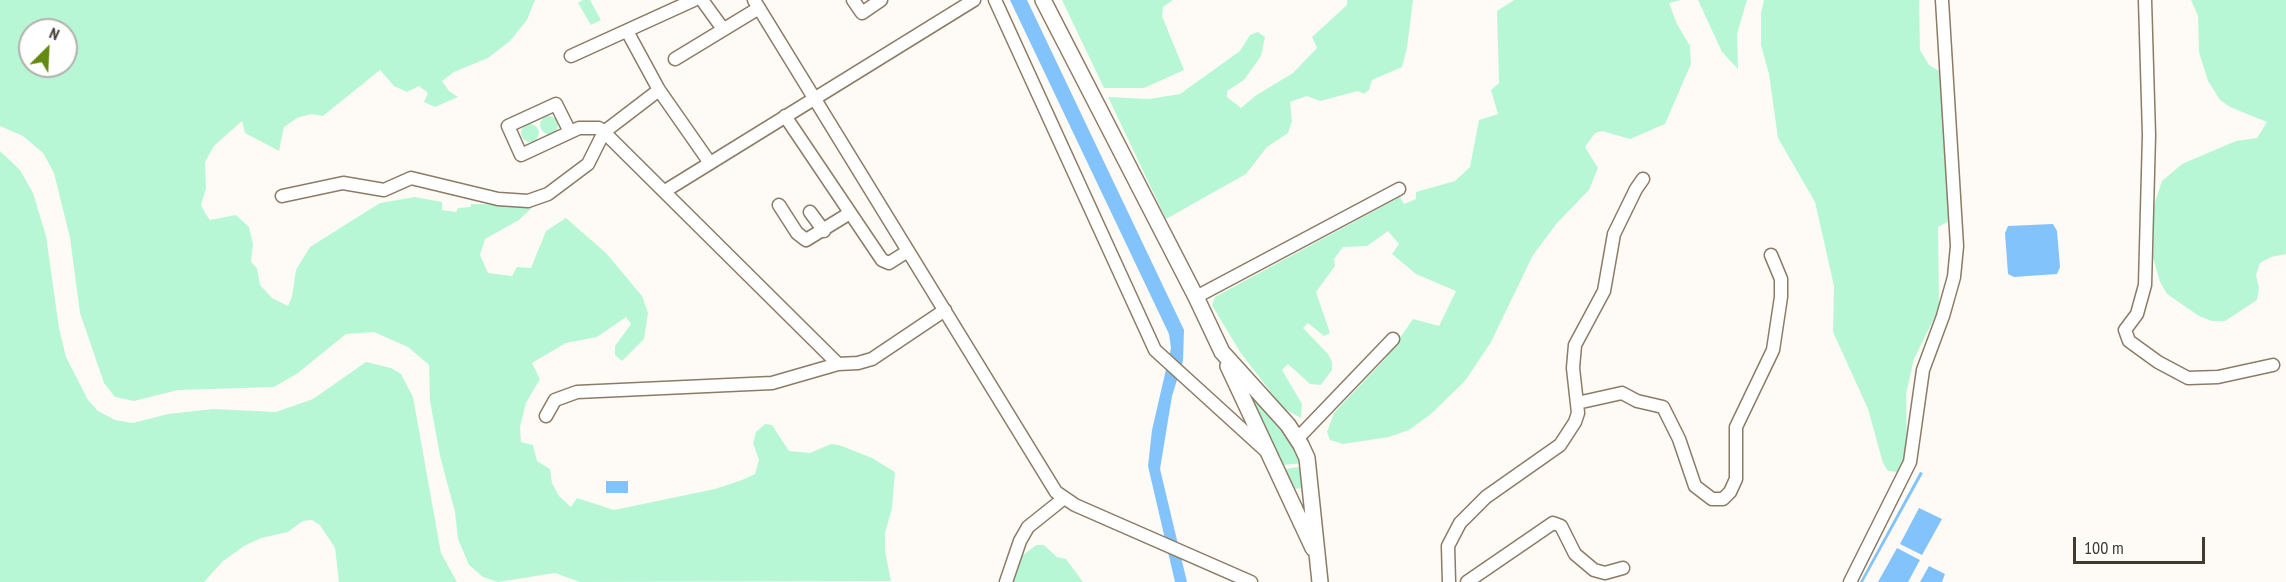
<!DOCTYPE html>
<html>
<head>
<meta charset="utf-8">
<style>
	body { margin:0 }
	#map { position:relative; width:2286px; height:582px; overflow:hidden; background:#fefaf5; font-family:"PT Sans Narrow",sans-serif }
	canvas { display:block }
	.north { position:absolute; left:18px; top:18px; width:60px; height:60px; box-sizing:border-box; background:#fff; border:2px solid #b3b0ac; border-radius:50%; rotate:24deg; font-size:16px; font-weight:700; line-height:24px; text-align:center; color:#413a30 }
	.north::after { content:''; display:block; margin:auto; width:21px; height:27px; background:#628912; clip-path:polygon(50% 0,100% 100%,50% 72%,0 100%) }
	.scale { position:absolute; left:2073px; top:537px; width:132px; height:27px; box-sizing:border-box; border:3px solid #413a30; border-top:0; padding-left:8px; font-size:18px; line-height:21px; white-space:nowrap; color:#413a30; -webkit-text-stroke:4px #fff; paint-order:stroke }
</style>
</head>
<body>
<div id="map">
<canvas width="2286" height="582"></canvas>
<div class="north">N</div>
<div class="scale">100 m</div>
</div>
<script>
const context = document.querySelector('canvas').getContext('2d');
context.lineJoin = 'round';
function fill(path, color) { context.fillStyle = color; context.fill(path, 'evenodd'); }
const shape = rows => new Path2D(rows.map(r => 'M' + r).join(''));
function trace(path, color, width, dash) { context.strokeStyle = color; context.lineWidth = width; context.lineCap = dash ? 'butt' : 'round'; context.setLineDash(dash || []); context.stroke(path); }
const green = shape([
	[0,0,535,0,527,20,510,41,488,58,454,72,442,81,449,91,458,97,435,107,424,102,428,93,419,86,407,92,394,86,380,70,323,116,311,114,297,118,284,127,279,151,245,133,242,121,214,146,205,162,206,188,201,205,205,213,210,220,236,215,249,227,253,244,251,262,257,268,260,285,272,298,288,306,292,297,296,270,310,247,380,203,415,197,442,202,442,210,456,212,458,208,471,207,471,204,535,205,519,220,485,239,480,255,488,273,512,276,517,267,531,268,546,231,566,218,606,253,642,296,648,313,644,339,622,361,615,355,615,346,631,324,626,317,597,337,566,343,532,363,540,379,526,403,520,427,521,442,533,445,537,461,550,469,552,483,559,496,571,507,577,498,614,510,715,489,742,480,755,474,759,460,753,443,756,432,765,424,772,425,789,451,810,453,831,444,839,445,872,458,895,472,892,508,885,533,885,551,891,581,580,582,555,573,498,582,483,577,469,565,458,539,455,512,440,456,430,401,429,365,408,347,374,332,346,334,298,373,274,387,178,390,134,401,115,397,104,383,80,313,70,238,54,173,43,153,23,136,0,126],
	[30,30,66,30,66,66,30,66],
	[583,0,590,0,601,20,591,25,578,3],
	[1062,0,1173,0,1163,7,1162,16,1184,70,1144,88,1104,88],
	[1347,0,1413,0,1407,48,1402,67,1372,80,1369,90,1364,94,1358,91,1320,101,1307,96,1290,102,1292,121,1288,133,1267,147,1246,174,1166,219,1108,97,1149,99,1180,94,1240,51,1250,35,1258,32,1265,37,1261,56,1244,80,1227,91,1227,97,1241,108,1255,96,1293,73,1317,48,1312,37,1347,5],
	[1514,0,1681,0,1669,3,1677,24,1690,46,1691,64,1665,124,1630,139,1602,131,1595,133,1585,147,1598,168,1589,190,1557,223,1533,255,1491,342,1465,381,1431,414,1409,430,1389,437,1343,444,1330,440,1327,432,1334,413,1385,359,1413,319,1439,326,1456,291,1416,274,1392,254,1399,244,1388,231,1367,246,1343,247,1334,259,1335,266,1316,292,1330,333,1324,336,1308,323,1303,328,1328,354,1332,362,1332,370,1321,385,1310,384,1288,364,1282,370,1302,404,1301,418,1283,408,1240,352,1212,305,1215,297,1400,197,1404,204,1416,199,1416,192,1455,181,1470,167,1479,120,1498,114,1491,90,1499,83,1497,11],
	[1698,0,1747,0,1737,34,1738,69,1722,52],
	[1764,0,1919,0,1920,50,1929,65,1944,74,1951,220,1938,227,1939,308,1914,359,1906,394,1907,447,1902,464,1897,472,1888,471,1883,463,1868,409,1833,332,1834,286,1815,202,1778,138,1769,74,1761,45,1761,13],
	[2191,0,2286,0,2286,254,2271,257,2260,263,2256,275,2259,288,2257,300,2225,321,2212,321,2199,316,2167,294,2160,282,2153,257,2154,205,2162,181,2182,164,2236,141,2257,138,2267,122,2230,107,2220,100,2208,81,2199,52,2198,16],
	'540 125a9 9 0 1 1 18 0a9 9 0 1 1-18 0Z',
	'521 133a9 9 0 1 1 18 0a9 9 0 1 1-18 0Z',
	[0,151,20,170,33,193,46,236,59,328,66,357,88,400,98,411,115,420,133,423,168,414,213,409,276,412,313,399,366,362,391,368,401,374,413,397,441,553,457,582,339,582,335,548,320,525,312,520,303,521,288,532,261,538,244,546,222,562,204,582,0,582],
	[1249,393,1284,429,1303,463,1283,465],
	[1304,466,1305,488,1293,489,1286,469],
	[1036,545,1044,545,1057,557,1066,559,1083,582,1011,582,1022,556]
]);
const water = shape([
	[1010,0,1027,0,1184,330,1183,361,1172,396,1160,469,1187,582,1175,582,1148,466,1152,430,1171,348,1169,334],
	[2053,224,2057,231,2060,267,2057,274,2014,277,2008,274,2005,233,2008,226],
	[1920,472,1923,473,1863,582,1860,582],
	[606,481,628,481,628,493,606,493],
	[1919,508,1942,519,1922,555,1900,544],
	[1897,548,1920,560,1908,582,1878,582],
	[1929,566,1945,574,1942,582,1920,582]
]);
const minor = shape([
	[702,0,723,29],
	[754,0,1056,492,1075,505,1251,582],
	[853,0,862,13,881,0],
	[995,0,1155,350,1266,451],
	[2145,0,2149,135,2145,285,2137,314,2125,330,2129,341,2158,362,2188,378,2218,377,2273,365],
	[627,31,659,90,710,163],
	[571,56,694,0],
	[675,59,759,8],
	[785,116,882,260,889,263,908,251],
	[570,132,556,104,508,126,521,155,579,128,599,128,604,132,838,364],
	[665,191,974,0],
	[282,196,343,183,384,190,411,178,498,199,528,201,548,194,588,164,604,132,659,90],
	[779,205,797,233,806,240,850,213],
	[810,212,824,231],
	[1196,297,1399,189],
	[1577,403,1622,393,1637,401,1663,407,1679,439,1695,486,1712,499,1723,499,1730,492,1736,479,1736,427,1773,350,1781,297,1781,279,1771,255],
	[546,416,555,400,577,392,772,383,838,364,858,363,872,359,945,310],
	[1297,439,1393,339],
	[1006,582,1020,541,1028,527,1063,499],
	[1449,582,1448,546,1460,523,1486,497,1560,445,1575,422,1578,413,1573,368,1575,345,1604,291,1614,234,1636,189,1643,179],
	[1467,582,1553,523,1561,526,1575,554,1594,570,1605,573,1623,568],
	[1850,582,1910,462,1923,370,1943,316,1954,277,1957,246,1942,0]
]);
const major = shape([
	[1043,0,1196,297,1222,352,1288,425,1301,445,1307,458,1320,582],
	[1228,366,1313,548]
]);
fill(green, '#b7f7d6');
fill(water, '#81c3fa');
trace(minor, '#8c7c65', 15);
trace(major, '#8c7c65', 18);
trace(minor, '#fff', 12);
trace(major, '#fff', 15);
</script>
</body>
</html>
